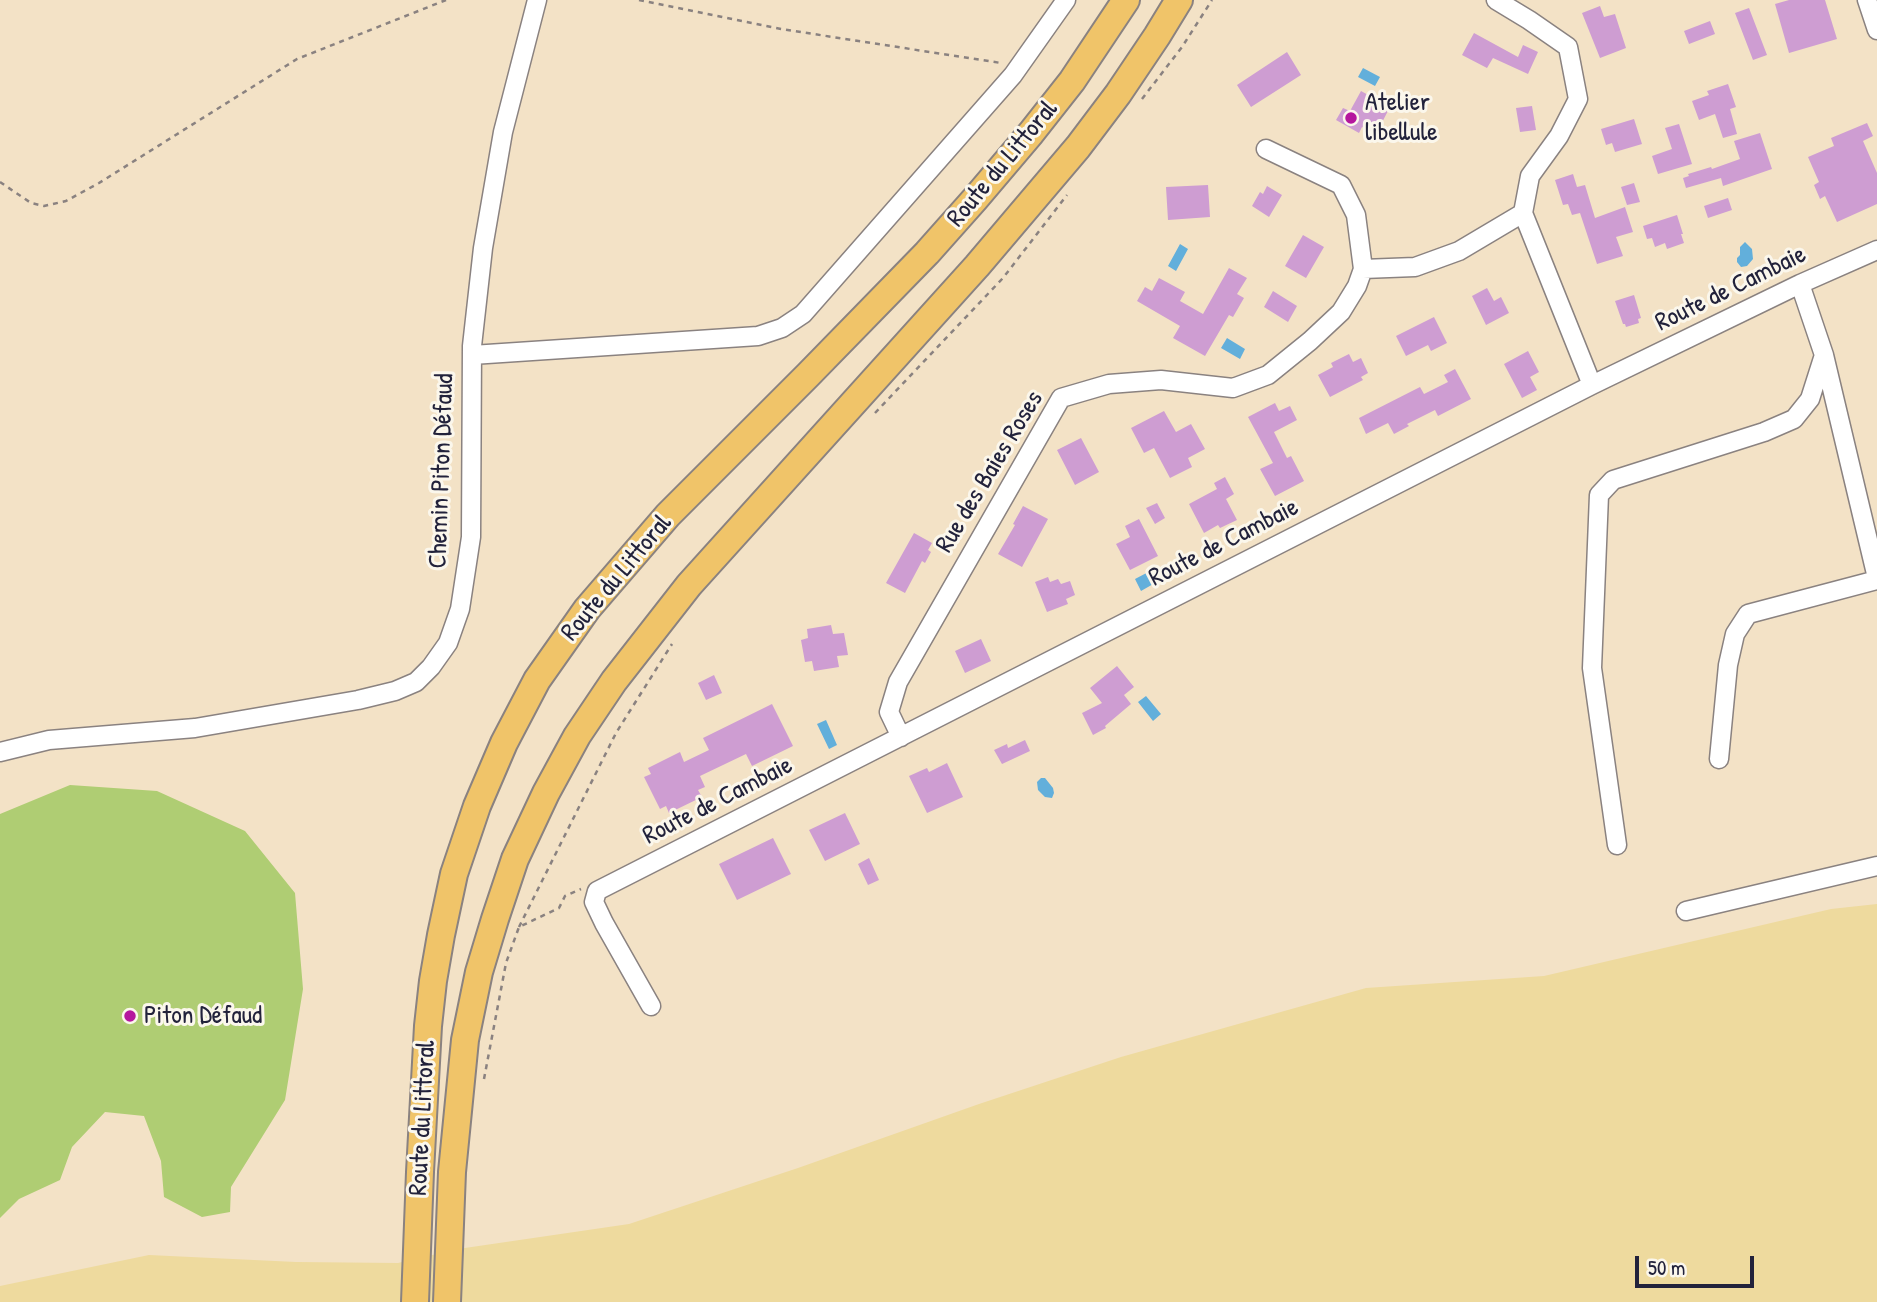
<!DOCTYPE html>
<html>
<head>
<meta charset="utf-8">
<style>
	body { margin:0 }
	#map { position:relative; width:1877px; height:1302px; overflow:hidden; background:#f3e2c6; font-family:"Patrick Hand",sans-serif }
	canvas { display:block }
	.scale { position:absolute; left:1635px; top:1256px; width:119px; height:32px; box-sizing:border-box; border:4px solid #22223b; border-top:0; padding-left:9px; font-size:21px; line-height:24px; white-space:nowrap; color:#22223b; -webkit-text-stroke:5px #fbf7ec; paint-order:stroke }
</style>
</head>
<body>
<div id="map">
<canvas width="1877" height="1302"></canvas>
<div class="scale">50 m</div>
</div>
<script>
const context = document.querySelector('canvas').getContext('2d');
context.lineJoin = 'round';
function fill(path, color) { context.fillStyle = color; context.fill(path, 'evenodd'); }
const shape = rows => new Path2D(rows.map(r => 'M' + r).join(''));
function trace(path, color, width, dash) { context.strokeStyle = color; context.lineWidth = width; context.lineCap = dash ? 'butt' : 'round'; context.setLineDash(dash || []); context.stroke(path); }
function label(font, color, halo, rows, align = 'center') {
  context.font = font + ' "Patrick Hand",sans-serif'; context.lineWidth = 6; context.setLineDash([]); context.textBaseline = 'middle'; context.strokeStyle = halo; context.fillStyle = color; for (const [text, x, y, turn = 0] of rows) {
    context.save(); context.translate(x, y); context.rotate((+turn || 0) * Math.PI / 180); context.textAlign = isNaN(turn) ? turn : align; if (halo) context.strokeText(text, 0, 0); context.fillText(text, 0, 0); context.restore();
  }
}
const green = shape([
	[70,785,157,791,245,831,295,893,303,989,285,1100,231,1187,230,1212,202,1217,164,1197,161,1161,144,1116,105,1112,72,1147,60,1180,19,1199,0,1218,0,814]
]);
const sand = shape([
	[1877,904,1877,1302,0,1302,0,1286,149,1255,296,1262,398,1263,458,1249,629,1224,798,1168,979,1104,1121,1057,1366,988,1544,976,1831,909]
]);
const water = shape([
	[1363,68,1380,77,1375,86,1358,77],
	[1745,242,1752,249,1753,259,1747,266,1741,267,1737,262,1737,258,1740,255,1740,247],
	[1180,244,1188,249,1176,271,1168,266],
	[1227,338,1245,349,1240,359,1221,348],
	[1156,568,1162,579,1141,591,1135,579],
	[1146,696,1161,714,1153,721,1138,702],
	[826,720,837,745,829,749,817,724],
	[1041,778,1045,778,1053,788,1054,793,1052,798,1045,797,1038,790,1037,782]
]);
const building = shape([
	[1789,0,1825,0,1837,39,1789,53,1775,4],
	[1600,6,1604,17,1615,14,1626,48,1600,58,1582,13],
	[1749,8,1767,55,1753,60,1735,13],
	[1710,21,1715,34,1689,44,1684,31],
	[1474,33,1518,57,1523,45,1538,52,1528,74,1493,58,1487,68,1462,55],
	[1287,52,1301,75,1251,107,1237,85],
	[1728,84,1736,107,1730,109,1737,134,1723,138,1715,114,1699,120,1692,101,1709,95,1707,91],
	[1361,91,1390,107,1376,134,1362,127,1359,133,1336,120,1343,108,1350,111],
	[1532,106,1536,130,1520,132,1516,108],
	[1634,119,1642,144,1615,152,1612,143,1606,145,1601,129],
	[1867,123,1873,136,1863,141,1877,173,1877,204,1837,222,1825,196,1820,199,1814,185,1819,182,1808,157,1834,146,1831,138],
	[1679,124,1692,164,1658,174,1652,156,1672,149,1665,128],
	[1760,133,1772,169,1723,186,1721,178,1686,188,1683,178,1689,176,1688,174,1711,167,1712,169,1740,159,1734,141],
	[1573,174,1577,187,1585,185,1595,218,1625,207,1633,232,1616,237,1623,256,1597,264,1580,213,1572,215,1568,204,1563,205,1555,180],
	[1634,183,1640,202,1627,205,1621,187],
	[1208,185,1210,217,1168,220,1166,187],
	[1267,186,1282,195,1269,217,1252,206,1260,192,1263,194],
	[1728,198,1732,210,1708,218,1704,206],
	[1677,215,1683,234,1681,234,1684,243,1667,249,1665,243,1655,247,1652,238,1647,239,1643,226],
	[1303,235,1324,247,1306,278,1285,266],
	[1229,268,1247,278,1237,294,1244,298,1233,317,1229,315,1205,356,1173,338,1180,326,1137,301,1145,287,1152,291,1159,278,1185,292,1180,301,1203,314],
	[1487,288,1494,301,1501,297,1509,313,1486,325,1472,296],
	[1273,291,1297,306,1288,322,1264,307],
	[1634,295,1641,318,1638,319,1639,323,1626,327,1625,324,1623,324,1615,301],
	[1434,317,1447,343,1431,351,1428,345,1406,356,1396,336],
	[1528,351,1539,372,1530,377,1537,390,1522,398,1504,364],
	[1349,354,1353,362,1361,358,1368,373,1361,377,1363,380,1330,397,1318,375,1333,367,1331,363],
	[1455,369,1471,399,1438,416,1435,410,1407,424,1409,426,1394,434,1388,423,1366,434,1359,418,1420,387,1424,394,1448,382,1444,375],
	[1275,403,1279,411,1290,406,1297,420,1274,432,1287,458,1291,456,1304,481,1275,496,1260,469,1273,463,1248,417],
	[1164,411,1176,432,1191,424,1205,449,1188,458,1192,467,1170,478,1154,448,1144,453,1131,428],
	[1081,438,1099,472,1075,485,1057,450],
	[1225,477,1234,494,1226,499,1237,520,1220,528,1218,525,1204,533,1189,504,1217,489,1214,483],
	[1157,503,1165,518,1155,524,1146,508],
	[1023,506,1048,519,1022,567,998,554,1015,525,1013,524],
	[1139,519,1158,556,1130,570,1116,544,1130,537,1125,526],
	[914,533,932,543,928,550,931,552,925,563,922,561,905,593,886,583],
	[1048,577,1050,582,1058,579,1061,584,1070,581,1075,595,1066,599,1068,604,1047,612,1035,582],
	[831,625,833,634,844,633,848,655,837,656,839,667,814,671,812,661,805,662,801,640,808,638,807,629],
	[981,639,991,661,965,673,955,651],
	[1117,666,1134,687,1124,695,1131,704,1105,726,1106,728,1093,735,1082,713,1102,703,1090,688],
	[714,675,722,693,706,700,698,683],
	[772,704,793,746,752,766,746,754,700,776,705,787,698,790,702,797,669,813,666,806,660,809,644,777,651,774,648,768,680,752,684,762,709,750,703,738],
	[1025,740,1030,751,1002,764,994,750,1007,744,1008,748],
	[947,763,963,797,927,813,909,776,927,768,929,772],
	[845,813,860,844,825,861,809,830],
	[773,838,791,874,737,900,719,864],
	[869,858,879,880,868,885,858,864]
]);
const path = shape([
	[639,0,781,29,1001,63],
	[1142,99,1182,47,1212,0],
	[0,182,31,203,44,206,66,201,99,183,297,59,446,0],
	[875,413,1003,278,1067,195],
	[519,927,616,733,672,644],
	[484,1079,506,963,519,927,559,908,565,896,581,889]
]);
const minor = shape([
	[1496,0,1529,20,1568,47,1578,99,1559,136,1530,176,1523,213,1592,385],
	[1867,0,1877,30],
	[1266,149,1341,185,1356,215,1363,269],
	[1800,284,1824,355,1877,578],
	[472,355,758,336,782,328,803,314,1013,75,1066,0],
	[901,737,889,712,898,682,1061,398,1109,384,1161,380,1233,388,1268,375,1310,341,1341,312,1357,286,1363,269,1415,267,1459,251,1523,213],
	[0,752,49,740,195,728,358,700,395,691,416,682,431,667,448,643,460,609,471,537,472,346,483,248,503,132,537,0],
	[1719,759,1728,665,1735,634,1748,614,1877,580],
	[1617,845,1592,668,1599,495,1613,480,1764,432,1794,419,1810,399,1824,355],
	[1686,911,1877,866],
	[651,1006,604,923,594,902,597,891,1592,385,1800,284,1877,250]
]);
const highway = shape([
	[415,1302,420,1172,428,1026,433,981,441,935,454,874,477,806,504,743,537,680,587,609,668,515,808,375,927,253,975,199,1031,133,1072,81,1126,0],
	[447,1302,452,1172,465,1040,479,972,495,919,515,859,546,793,577,736,614,681,689,585,977,266,1078,147,1118,94,1157,36,1179,0]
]);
const markers = [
	[1351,118,7,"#b5179e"],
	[130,1016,7,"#b5179e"]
];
const poiNames = [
	["Atelier",1365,103],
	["libellule",1365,133],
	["Piton Défaud",144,1016]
];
const streetNames = [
	["Route du Littoral",1003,164,-50],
	["Route de Cambaie",1731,289,-26],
	["Chemin Piton Défaud",442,471,-88],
	["Rue des Baies Roses",990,472,-59],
	["Route de Cambaie",1224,543,-27],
	["Route du Littoral",617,578,-50],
	["Route de Cambaie",718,801,-27],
	["Route du Littoral",423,1118,-87]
];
fill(green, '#afcd73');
fill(sand, '#eeda9e');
fill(water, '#62afdb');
fill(building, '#ce9dd2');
trace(minor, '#8a8280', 21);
trace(highway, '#8a8280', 30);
trace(path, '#8a8280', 2.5, [5, 5]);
trace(minor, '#fff', 18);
trace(highway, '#f0c469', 26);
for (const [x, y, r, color] of markers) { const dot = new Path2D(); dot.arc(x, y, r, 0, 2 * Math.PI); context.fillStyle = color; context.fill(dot); trace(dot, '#fbf7ec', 2.5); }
label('26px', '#22223b', '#fbf7ec', poiNames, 'left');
label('26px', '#22223b', '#fbf7ec', streetNames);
</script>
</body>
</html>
